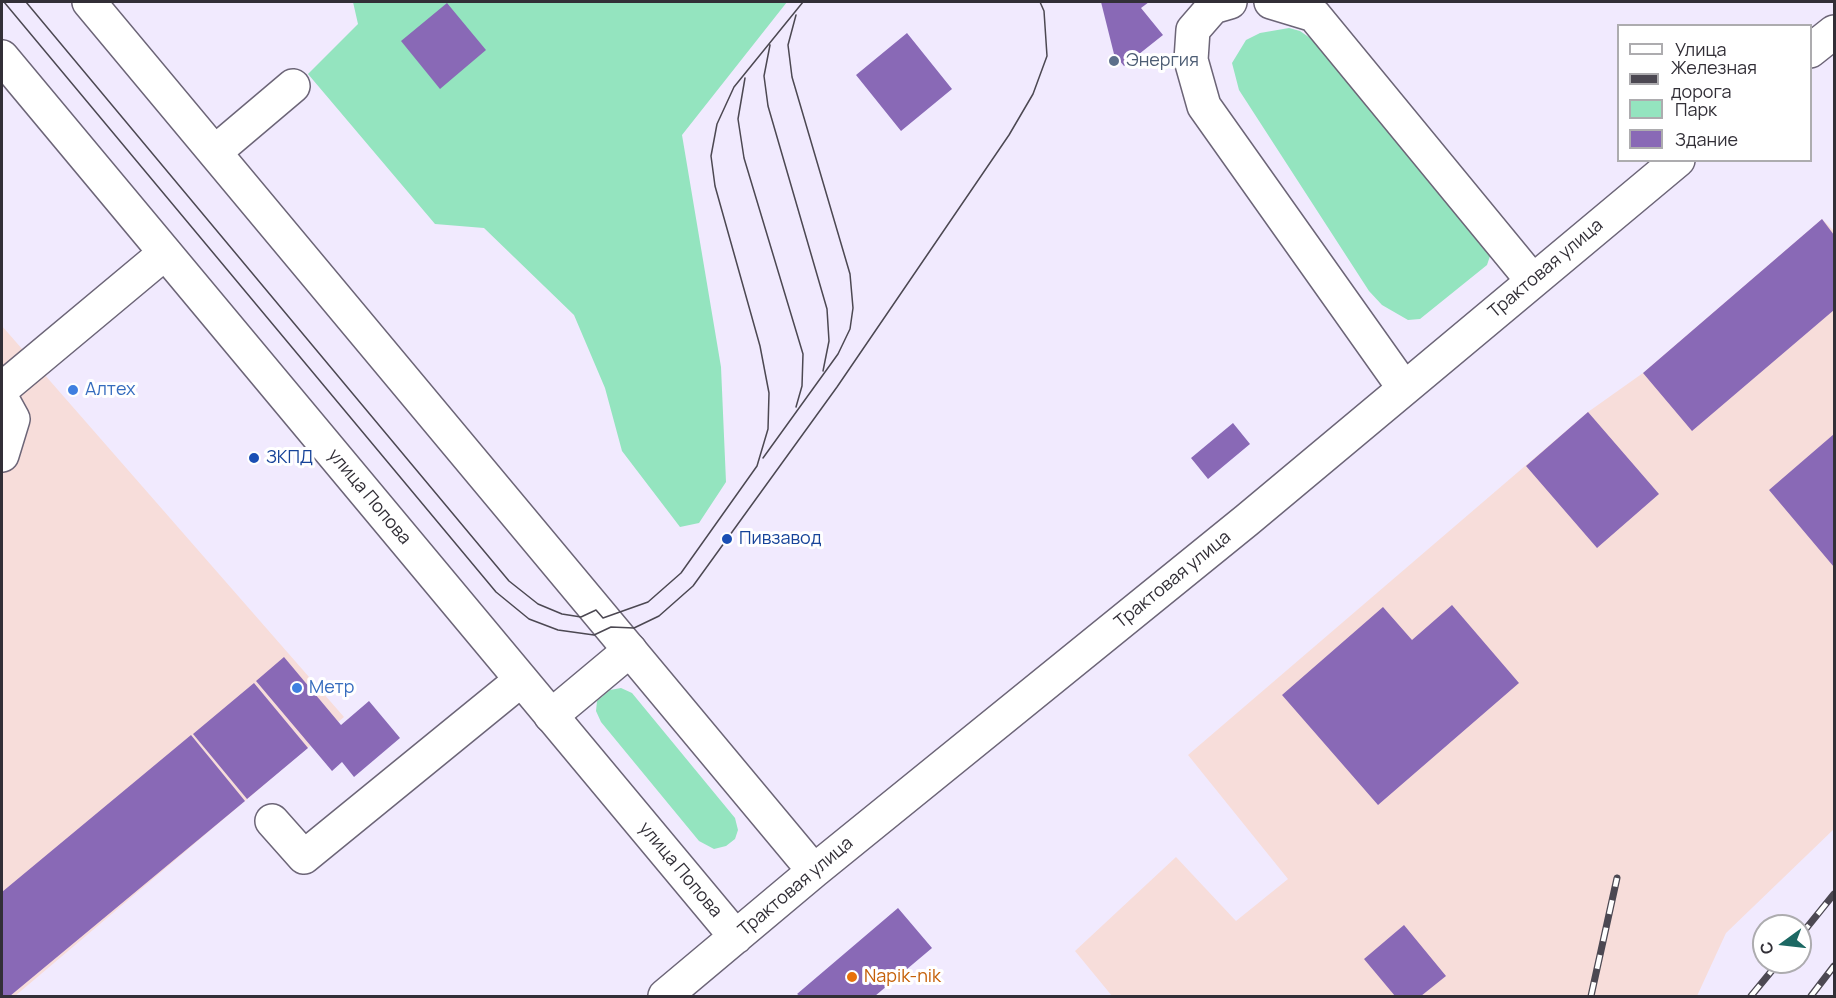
<!DOCTYPE html>
<html>
<head>
<meta charset="utf-8">
<style>
	body { margin:0 }
	#map { position:relative; width:1836px; height:998px; overflow:hidden; background:#f1eafe; font-family:Manrope,sans-serif }
	canvas { display:block }
	.frame { position:absolute; inset:0; border:3px solid #322f37; pointer-events:none }
	.legend { position:absolute; left:1617px; top:24px; width:195px; height:138px; box-sizing:border-box; background:#fff; border:2px solid #adacaf; margin:0; padding:8px 10px; list-style:none; font-size:18px; color:#322f37 }
	.legend li { display:flex; align-items:center; gap:12px; height:30px }
	.legend b { width:30px; border:2px solid #adacaf }
	.north { position:absolute; left:1752px; top:914px; width:60px; height:60px; box-sizing:border-box; background:#fff; border:2px solid #adacaf; border-radius:50%; rotate:255deg; font-size:16px; font-weight:700; line-height:24px; text-align:center; color:#322f37 }
	.north::after { content:''; display:block; margin:auto; width:21px; height:27px; background:#1c6863; clip-path:polygon(50% 0,100% 100%,50% 72%,0 100%) }
</style>
</head>
<body>
<div id="map">
<canvas width="1836" height="998"></canvas>
<div class="frame"></div>
<ul class="legend">
<li><b style="height:8px;background:#fff"></b>Улица</li>
<li><b style="height:8px;background:#4c4852"></b>Железная дорога</li>
<li><b style="height:16px;background:#94e4bf"></b>Парк</li>
<li><b style="height:16px;background:#8969b6"></b>Здание</li>
</ul>
<div class="north">С</div>
</div>
<script>
const context = document.querySelector('canvas').getContext('2d');
context.lineJoin = 'round';
function fill(path, color) { context.fillStyle = color; context.fill(path, 'evenodd'); }
const shape = rows => new Path2D(rows.map(r => 'M' + r).join(''));
function trace(path, color, width, dash) { context.strokeStyle = color; context.lineWidth = width; context.lineCap = dash ? 'butt' : 'round'; context.setLineDash(dash || []); context.stroke(path); }
function label(font, color, halo, rows, align = 'center') {
  context.font = font + ' Manrope,sans-serif'; context.lineWidth = 6; context.setLineDash([]); context.textBaseline = 'middle'; context.strokeStyle = halo; context.fillStyle = color; for (const [text, x, y, turn = 0] of rows) {
    context.save(); context.translate(x, y); context.rotate((+turn || 0) * Math.PI / 180); context.textAlign = isNaN(turn) ? turn : align; if (halo) context.strokeText(text, 0, 0); context.fillText(text, 0, 0); context.restore();
  }
}
const industrial = shape([
	[1822,219,1834,231,1834,829,1726,933,1697,996,1112,996,1075,951,1176,857,1236,921,1288,879,1188,755,1588,412,1643,373],
	[2,326,344,717,15,996,2,996]
]);
const green = shape([
	[353,2,787,2,682,135,721,367,726,482,699,523,680,527,622,451,605,388,574,315,484,228,435,224,308,74,358,24],
	[1289,28,1300,31,1313,40,1487,248,1490,256,1487,265,1420,319,1408,320,1382,305,1369,291,1239,90,1232,63,1246,40,1260,33],
	[621,688,632,693,735,818,738,830,735,839,726,846,714,849,699,841,601,722,596,711,597,701,610,690]
]);
const building = shape([
	[1101,2,1149,2,1141,8,1163,35,1124,66,1114,54],
	[447,3,486,50,440,89,401,41],
	[907,33,952,89,901,131,856,75],
	[1822,219,1834,235,1834,310,1692,431,1643,373],
	[1588,412,1659,494,1597,548,1526,466],
	[1233,423,1250,444,1208,479,1191,458],
	[1834,434,1834,567,1769,490],
	[1452,605,1519,683,1378,805,1282,695,1383,607,1412,640],
	[284,657,341,725,369,701,400,738,354,777,342,762,332,771,256,681],
	[254,683,308,748,247,799,193,734],
	[191,735,245,801,10,996,2,996,2,892],
	[898,908,932,948,875,996,800,996,797,994],
	[1404,925,1446,976,1421,996,1395,996,1364,959]
]);
const minor = shape([
	[1230,2,1213,7,1193,30,1191,60,1204,106,1404,388],
	[1271,2,1314,15,1532,280],
	[215,152,293,86],
	[2,389,165,253],
	[2,399,13,419,2,455],
	[551,716,630,650],
	[272,821,304,857,521,680]
]);
const major = shape([
	[89,2,814,871],
	[1810,51,1834,32],
	[2,57,736,937],
	[665,996,814,871,1247,520,1678,160]
]);
const tram = shape([
	[4,2,496,592,529,619,558,630,594,635,611,627,634,628,659,616,693,586,837,387,1009,135,1033,94,1047,56,1044,11,1040,2],
	[26,2,509,581,538,604,562,614,581,617,596,610,603,618,648,602,681,573,757,466,768,429,769,393,760,346,715,186,711,156,717,124,734,87,803,2],
	[770,45,764,76,768,106,827,309,829,341,823,371],
	[745,78,738,119,744,158,803,354,802,386,796,407],
	[763,458,838,354,850,329,853,308,850,274,792,77,788,45,796,15]
]);
const rail = shape([
	[1800,936,1834,894],
	[1591,996,1617,878],
	[1751,996,1779,962],
	[1811,996,1834,966]
]);
const markers = [
	[1114,61,6,"#5c6f8a"],
	[73,390,6,"#3f7fe0"],
	[254,458,6,"#1a4fb4"],
	[727,539,6,"#1a4fb4"],
	[297,688,6,"#3f7fe0"],
	[852,977,6,"#e8710a"]
];
const serviceNames = [
	["Энергия",1126,61]
];
const streetNames = [
	["Трактовая улица",1546,269,-40],
	["улица Попова",369,497,50],
	["Трактовая улица",1173,580,-39],
	["улица Попова",680,870,50],
	["Трактовая улица",796,887,-40]
];
const shopNames = [
	["Алтех",85,390],
	["Метр",309,688]
];
const transitNames = [
	["ЗКПД",266,458],
	["Пивзавод",739,539]
];
const foodNames = [
	["Napik-nik",864,977]
];
fill(industrial, '#f7ddda');
fill(green, '#94e4bf');
fill(building, '#8969b6');
trace(minor, '#6c6577', 36);
trace(major, '#6c6577', 36);
trace(minor, '#fff', 33);
trace(major, '#fff', 33);
trace(tram, '#4c4852', 1.5);
trace(rail, '#4c4852', 7);
trace(rail, '#fff', 4.5, [14]);
for (const [x, y, r, color] of markers) { const dot = new Path2D(); dot.arc(x, y, r, 0, 2 * Math.PI); context.fillStyle = color; context.fill(dot); trace(dot, '#fff', 2); }
label('18px', '#4e5e75', '#fff', serviceNames, 'left');
label('18px', '#322f37', '#fff', streetNames);
label('18px', '#366cbe', '#fff', shopNames, 'left');
label('18px', '#164399', '#fff', transitNames, 'left');
label('18px', '#c56008', '#fff', foodNames, 'left');
</script>
</body>
</html>
